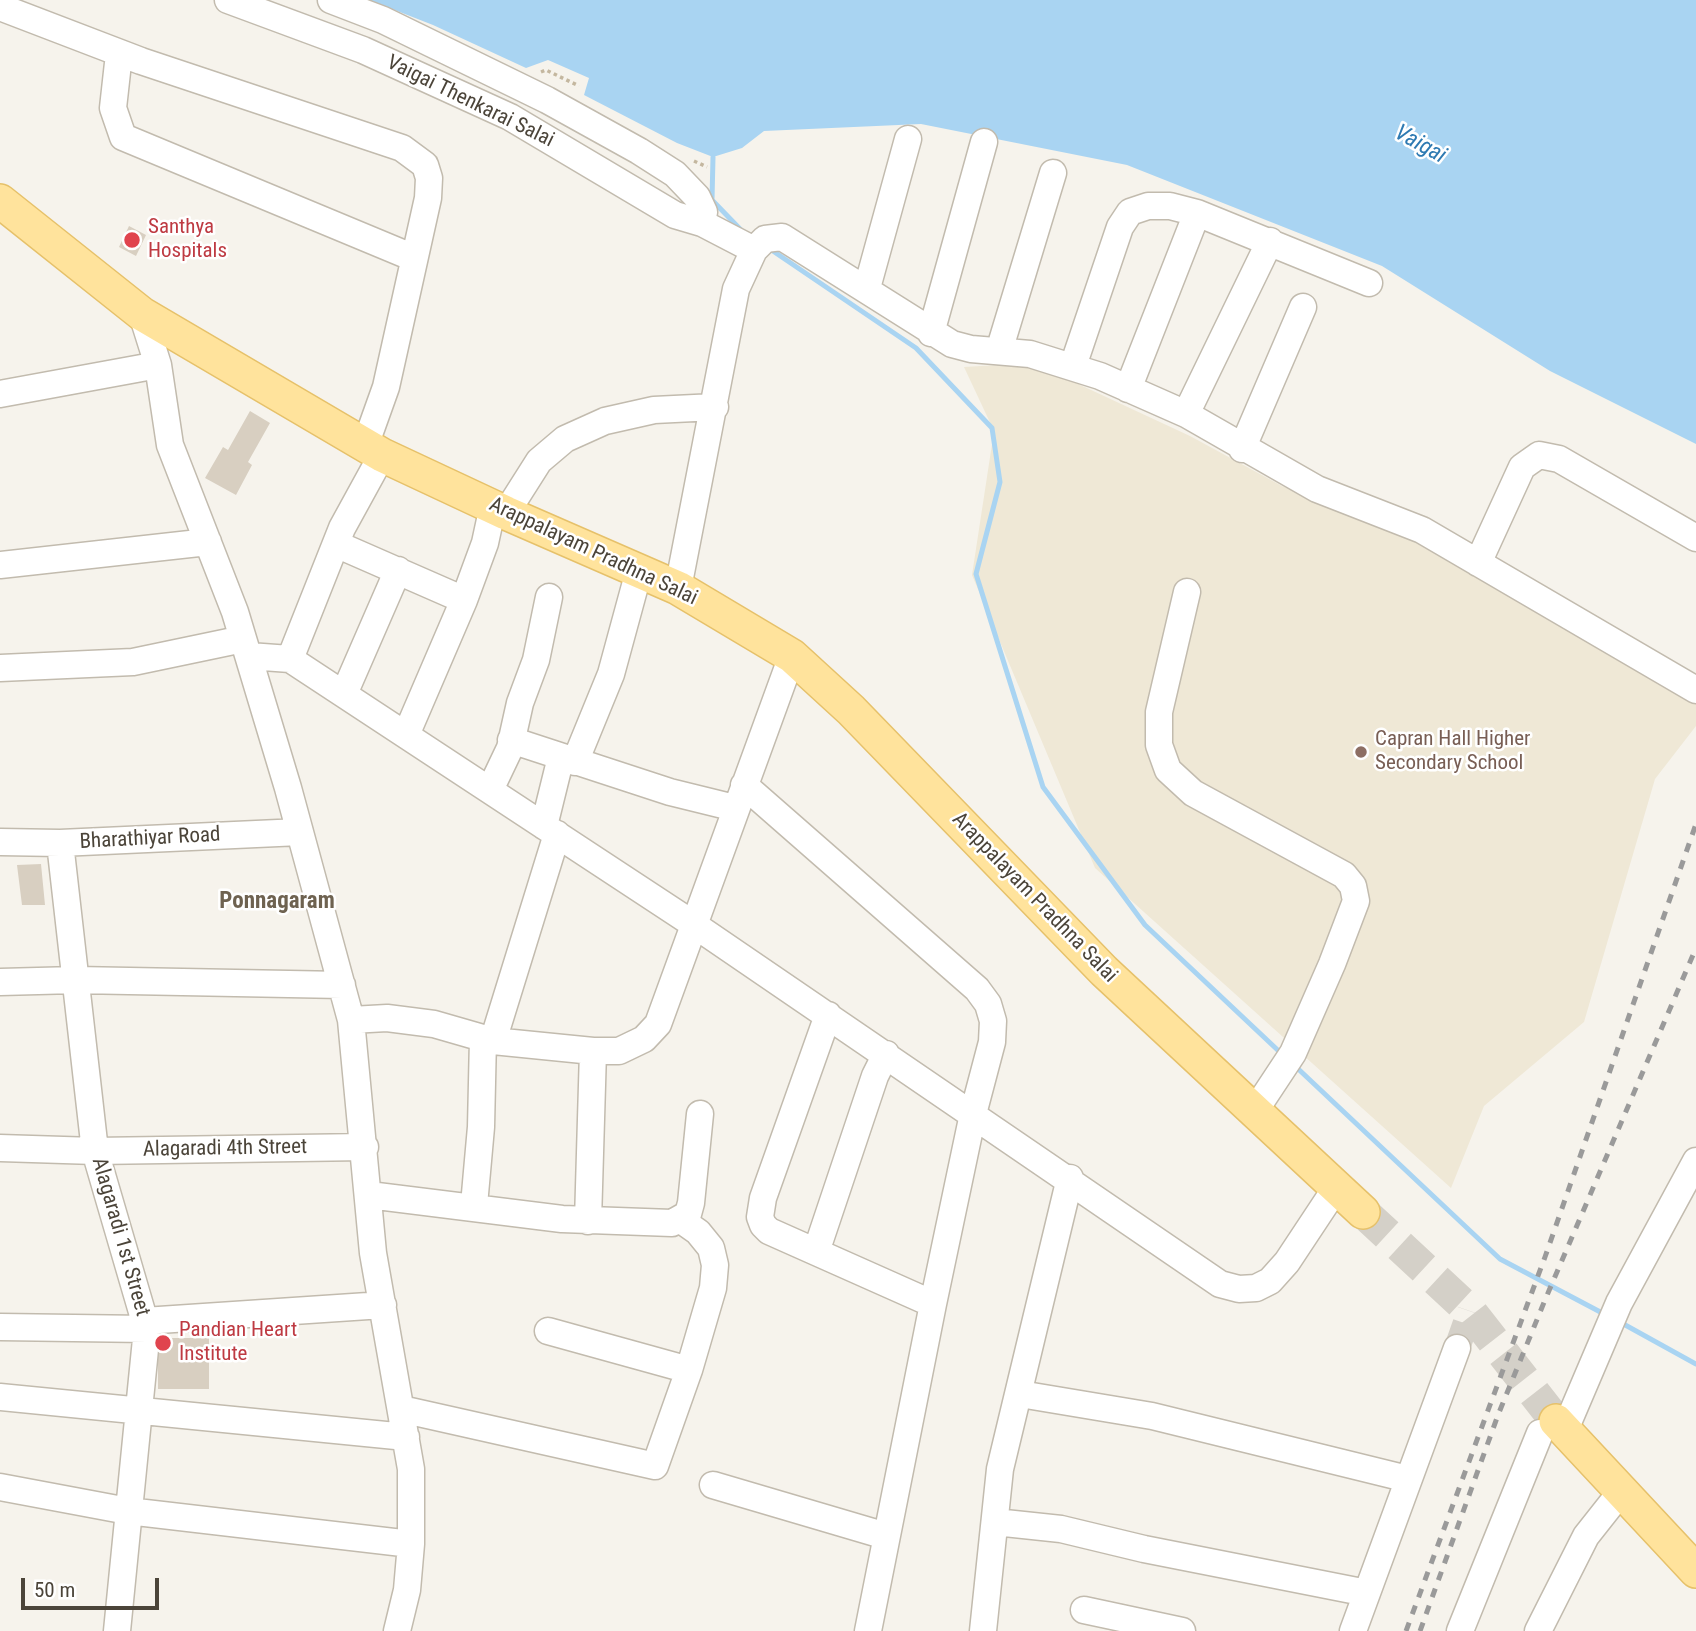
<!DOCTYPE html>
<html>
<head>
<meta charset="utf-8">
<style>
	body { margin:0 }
	#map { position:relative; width:1696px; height:1631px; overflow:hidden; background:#f6f3ec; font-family:"Roboto Condensed",sans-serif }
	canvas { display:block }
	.scale { position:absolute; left:21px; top:1578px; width:138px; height:32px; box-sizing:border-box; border:4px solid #4b4439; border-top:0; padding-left:9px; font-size:21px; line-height:24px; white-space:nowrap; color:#4b4439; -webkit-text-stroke:5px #fff; paint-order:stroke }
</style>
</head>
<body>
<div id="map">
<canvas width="1696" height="1631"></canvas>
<div class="scale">50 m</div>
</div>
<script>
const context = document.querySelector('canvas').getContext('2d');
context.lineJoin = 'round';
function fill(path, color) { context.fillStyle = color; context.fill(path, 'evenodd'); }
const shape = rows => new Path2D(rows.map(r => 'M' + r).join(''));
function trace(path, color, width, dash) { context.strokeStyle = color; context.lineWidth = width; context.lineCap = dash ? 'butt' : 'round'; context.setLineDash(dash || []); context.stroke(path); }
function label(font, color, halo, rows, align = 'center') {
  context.font = font + ' "Roboto Condensed",sans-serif'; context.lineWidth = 5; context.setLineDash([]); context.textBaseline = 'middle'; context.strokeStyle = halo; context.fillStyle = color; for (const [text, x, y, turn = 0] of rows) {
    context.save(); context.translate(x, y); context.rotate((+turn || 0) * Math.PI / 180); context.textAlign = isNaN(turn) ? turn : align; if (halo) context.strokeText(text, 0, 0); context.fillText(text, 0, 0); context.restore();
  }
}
const education = shape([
	[1033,363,1190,436,1282,486,1411,536,1696,698,1696,726,1655,779,1584,1022,1484,1106,1451,1188,1095,868,972,575,994,431,964,367]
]);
const water = shape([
	[369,0,1696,0,1696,444,1550,371,1382,266,1127,165,921,124,764,131,742,148,713,157,677,143,584,95,589,78,548,60,526,68,433,25]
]);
const stream = shape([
	[713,157,712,200,741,230],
	[770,249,916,348,992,428,1000,482,976,574,1043,787,1145,925,1284,1056],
	[1294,1065,1500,1259,1606,1315],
	[1618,1321,1696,1364]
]);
const building = shape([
	[129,226,146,235,136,256,119,247],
	[250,411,270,423,248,462,252,465,236,495,205,478,223,447,228,450],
	[41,864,45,905,22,905,17,865],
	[158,1338,209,1338,209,1389,158,1389]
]);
const minorTunnel = shape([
	[1457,1348,1470,1311]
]);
const majorTunnel = shape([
	[1363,1212,1470,1311,1556,1421]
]);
const path = shape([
	[541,72,546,70,579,86],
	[694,161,707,167]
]);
const minor = shape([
	[228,0,363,50,510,117,675,215,702,223,754,250],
	[331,0,383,20,547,100,639,151,675,174,697,197,704,212,702,223],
	[0,7,141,61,402,148,425,165,429,178,428,198,386,387,366,443],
	[119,54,113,108,123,137,414,258],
	[867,288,908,139],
	[142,314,158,365,170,445,235,612,288,788,351,1020,373,1253,411,1469,411,1544,407,1590,397,1631],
	[931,333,984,142],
	[999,351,1053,173],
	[1073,366,1120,227,1130,212,1148,206,1170,206,1197,213,1369,283],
	[1128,389,1197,213],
	[0,394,158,365],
	[1186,414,1270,241],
	[1242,449,1303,307],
	[506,513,539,461,565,439,605,421,654,410,715,407],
	[336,544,464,600],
	[1478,563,1522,467,1539,455,1559,459,1696,538],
	[0,565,208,542],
	[678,588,736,289,754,250,765,239,782,237,952,344,971,349,1030,354,1100,376,1186,414,1317,489,1422,530,1696,690],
	[1187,592,1159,712,1159,745,1168,770,1193,793,1344,875,1353,886,1356,901,1332,964,1293,1053,1256,1109],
	[249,656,290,659,693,924,1220,1284,1239,1289,1256,1288,1270,1281,1287,1262,1336,1188],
	[290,659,342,528,382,455],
	[0,668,133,662,243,639],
	[344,694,398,570],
	[406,735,464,600,485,543,493,506],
	[511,740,670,792,735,808],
	[575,762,611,674,639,571],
	[744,785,977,989,988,1004,993,1021,992,1042,973,1114,933,1304,868,1631],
	[490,790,510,748,520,703,536,660,549,597],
	[544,826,561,757],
	[0,842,60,843,300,832],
	[60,843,95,1151,147,1329,117,1631],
	[0,982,76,980,342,985],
	[828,1015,763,1198,760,1217,763,1225,769,1231,933,1304],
	[351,1020,387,1018,434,1024,493,1041,593,1051,619,1051,644,1039,658,1024,792,656],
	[493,1041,557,834],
	[0,1148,95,1151,365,1147],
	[369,1195,562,1219,672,1223,688,1214,691,1203,700,1114],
	[474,1205,481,1127,483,1038],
	[588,1221,593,1051],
	[816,1252,875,1076,886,1054],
	[144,1321,383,1305],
	[0,1327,147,1329],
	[548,1331,689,1370],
	[1020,1394,1152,1416,1408,1479],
	[0,1397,406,1437],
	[401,1409,655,1466,689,1370,713,1288,715,1265,711,1248,698,1232,681,1220],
	[1564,1432,1619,1303,1696,1161],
	[713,1485,886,1536],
	[0,1487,128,1511,411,1544],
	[995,1522,1061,1529,1144,1549,1367,1593],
	[1084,1610,1182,1631],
	[983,1631,1000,1469,1070,1178],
	[1353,1631,1457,1348],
	[1460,1631,1540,1433],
	[1538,1631,1586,1536,1620,1493]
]);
const major = shape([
	[0,201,142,314,382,455,506,513,678,588,792,656,851,710,1104,971,1363,1212],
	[1556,1421,1696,1571]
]);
const rail = shape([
	[1406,1631,1545,1257,1696,824],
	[1420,1631,1498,1415,1545,1300,1696,948]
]);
const markers = [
	[132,240,9,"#e0444e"],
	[1361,752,7,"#8d6e63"],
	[163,1343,9,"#e0444e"]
];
const streetNames = [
	["Vaigai Thenkarai Salai",470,102,26],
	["Arappalayam Pradhna Salai",593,552,25],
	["Bharathiyar Road",150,839,-3],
	["Arappalayam Pradhna Salai",1034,898,46],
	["Alagaradi 4th Street",225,1149,-1],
	["Alagaradi 1st Street",120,1237,74]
];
const healthNames = [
	["Santhya",148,228],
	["Hospitals",148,252],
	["Pandian Heart",179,1331],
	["Institute",179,1355]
];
const educationNames = [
	["Capran Hall Higher",1375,740],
	["Secondary School",1375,764]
];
const waterNames = [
	["Vaigai",1420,145,29]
];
const neighbourhoodNames = [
	["Ponnagaram",277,902]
];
fill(education, '#efe8d6');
fill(water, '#a9d4f2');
trace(stream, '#a9d4f2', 5);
fill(building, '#d8cfc1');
trace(minorTunnel, '#d4d0c8', 26, [26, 13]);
trace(majorTunnel, '#d4d0c8', 33, [33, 17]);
trace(minor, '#c2bbae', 29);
trace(major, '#e6c16a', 36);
trace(path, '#c4b79f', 3.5, [3.5, 3.5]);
trace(minor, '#fff', 26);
trace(major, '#ffe39c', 33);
trace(rail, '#9a9a9a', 5, [9, 9]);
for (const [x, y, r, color] of markers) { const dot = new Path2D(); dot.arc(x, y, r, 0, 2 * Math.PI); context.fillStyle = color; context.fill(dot); trace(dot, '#fff', 2.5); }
label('21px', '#4b4439', '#fff', streetNames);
label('21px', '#be3a42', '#fff', healthNames, 'left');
label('21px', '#785e54', '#fff', educationNames, 'left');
label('italic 23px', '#2e7ab2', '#fff', waterNames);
label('bold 23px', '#6e6250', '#fff', neighbourhoodNames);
</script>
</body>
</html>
